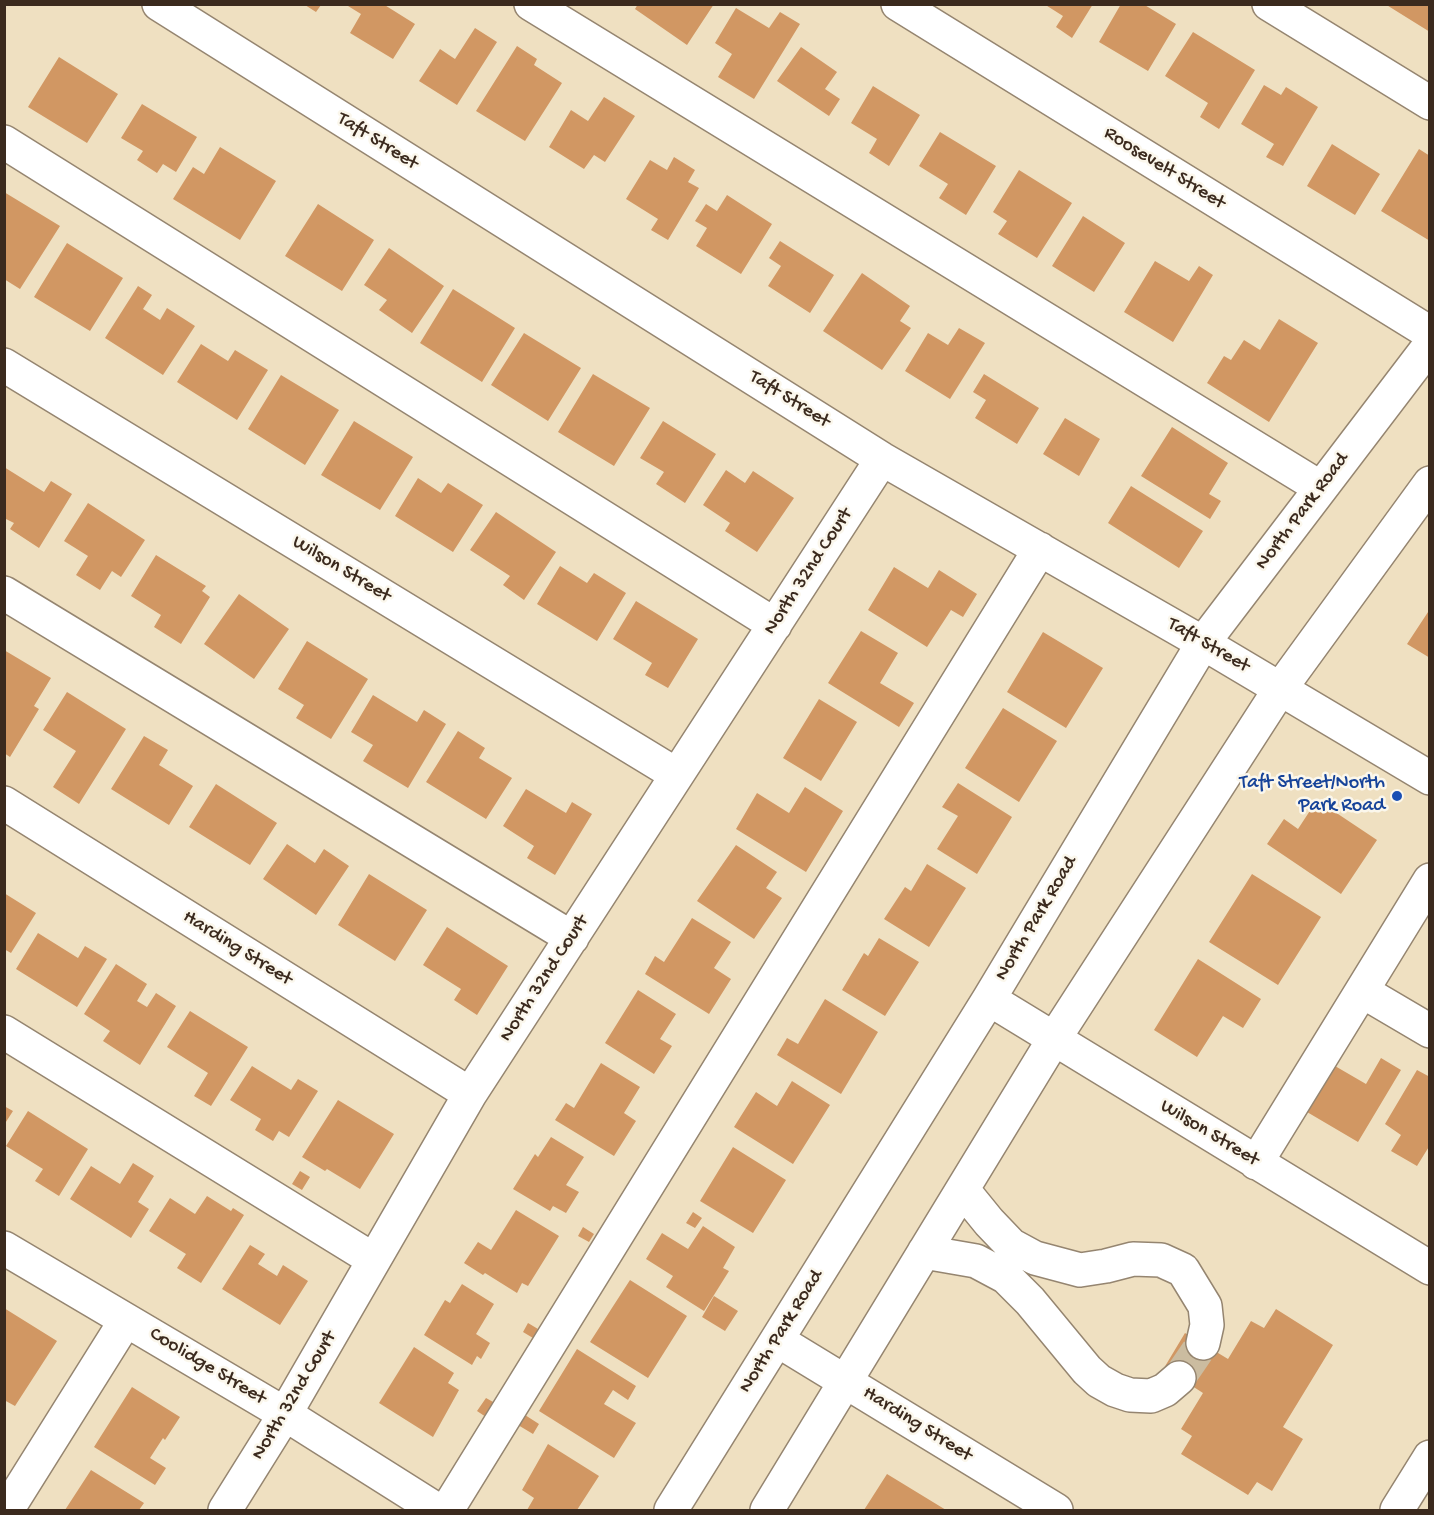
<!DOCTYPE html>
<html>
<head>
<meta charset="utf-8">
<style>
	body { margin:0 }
	#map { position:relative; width:1434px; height:1515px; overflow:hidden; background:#efe0c1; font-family:"Gochi Hand",sans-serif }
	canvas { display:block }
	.frame { position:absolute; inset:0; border:6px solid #3b2a1e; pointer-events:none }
</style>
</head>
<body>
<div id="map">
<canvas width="1434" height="1515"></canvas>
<div class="frame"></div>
</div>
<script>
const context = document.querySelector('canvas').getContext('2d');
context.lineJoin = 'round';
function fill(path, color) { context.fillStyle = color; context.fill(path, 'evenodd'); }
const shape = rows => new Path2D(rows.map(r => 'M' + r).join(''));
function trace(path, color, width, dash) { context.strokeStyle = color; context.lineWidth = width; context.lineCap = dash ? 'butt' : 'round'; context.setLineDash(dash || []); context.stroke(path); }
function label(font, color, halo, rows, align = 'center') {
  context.font = font + ' "Gochi Hand",sans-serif'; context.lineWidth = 5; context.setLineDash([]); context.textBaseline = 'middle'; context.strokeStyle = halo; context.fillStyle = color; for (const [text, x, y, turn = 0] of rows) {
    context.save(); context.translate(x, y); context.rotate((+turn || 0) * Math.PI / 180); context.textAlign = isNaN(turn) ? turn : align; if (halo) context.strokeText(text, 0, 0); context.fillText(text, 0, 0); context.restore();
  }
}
const building = shape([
	[350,4,383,4,415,24,393,59,350,33,361,14,348,6],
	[638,4,714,4,687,45,635,9],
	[1044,4,1093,4,1072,38,1056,27,1063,16],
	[1121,4,1143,4,1176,24,1148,71,1099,42],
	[1385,4,1430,4,1430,32],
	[305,5,321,5,316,12],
	[736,8,769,28,780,12,800,24,754,99,718,77,732,54,715,43],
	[475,28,497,42,457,105,419,81,440,49,455,59],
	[1193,32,1255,70,1219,129,1200,117,1208,103,1165,76],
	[517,46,537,59,534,65,562,83,525,141,476,111],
	[801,47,837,72,825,89,840,99,829,116,777,81],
	[59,57,118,94,87,143,28,107],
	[1264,85,1281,95,1286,87,1318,107,1283,166,1266,157,1274,144,1241,124],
	[873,86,920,115,889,166,869,153,877,139,851,123],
	[604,97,635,116,605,162,594,155,584,169,549,147,571,110,588,121],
	[142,104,197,137,176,172,163,164,157,173,137,160,143,151,121,138],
	[940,132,996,166,966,215,939,198,948,184,919,166],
	[1332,144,1380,174,1355,215,1307,186],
	[220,147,276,181,240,240,173,199,193,167,204,174],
	[1419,149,1430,156,1430,241,1381,211],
	[674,157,695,170,688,182,699,188,668,240,651,230,658,219,626,199,650,160,667,170],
	[1019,170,1072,203,1037,258,998,234,1007,221,993,212],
	[4,192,60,226,20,289,4,279],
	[727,195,772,224,741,274,696,246,707,228,695,221,706,204,717,211],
	[318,204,374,240,342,291,285,256],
	[1083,216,1125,243,1094,292,1052,266],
	[780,241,834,275,810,313,768,286,781,266,769,258],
	[67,243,123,278,90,331,34,297],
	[389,248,444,286,412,333,379,310,387,300,364,285],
	[1155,261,1189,281,1199,266,1213,275,1173,342,1124,312],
	[862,273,910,306,900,321,911,328,882,370,823,331],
	[138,286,152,295,143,309,160,320,167,308,195,326,163,375,105,338],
	[453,289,515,328,482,382,420,343],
	[1279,319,1318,343,1269,422,1207,383,1224,356,1231,360,1244,340,1260,350],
	[959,328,985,343,950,399,905,371,928,333,948,345],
	[524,333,581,368,548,421,491,385],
	[201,344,228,361,235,350,268,370,237,420,177,382],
	[593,374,650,408,614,466,558,432],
	[984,374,1039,408,1017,444,975,418,986,400,973,392],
	[281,375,339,410,305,465,248,429],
	[1065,418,1100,439,1079,476,1043,454],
	[354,421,413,457,380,510,321,475],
	[663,421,716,454,685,503,656,484,664,472,640,458],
	[1172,427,1228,463,1209,494,1221,501,1210,519,1141,476],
	[4,467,44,492,51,481,72,494,39,548,10,529,14,523,4,518],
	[726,470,745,483,753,471,794,498,757,552,725,531,730,523,703,505],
	[418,478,441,493,448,483,483,505,453,552,395,516],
	[1131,486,1203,531,1179,568,1108,523],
	[88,503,145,540,121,577,112,571,100,590,76,575,88,556,64,541],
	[496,512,556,552,524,600,503,585,510,576,470,550],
	[156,555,206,586,202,591,210,597,181,644,154,627,161,615,131,596],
	[560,566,587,583,594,573,626,593,597,641,537,604],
	[894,567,928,588,939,570,977,594,963,617,951,610,927,647,868,610],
	[239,594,289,629,254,679,204,644],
	[636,601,698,639,668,688,645,675,652,663,613,639],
	[1430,609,1430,658,1407,644],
	[861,631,898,653,880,683,914,703,899,727,828,683],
	[1043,632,1103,668,1066,728,1007,692],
	[307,641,368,679,331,739,296,718,304,705,278,689],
	[4,650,51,678,34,706,39,709,10,757,4,753],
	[67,692,126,729,79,804,53,787,76,751,43,730],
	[373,695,417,722,424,710,446,724,408,788,363,761,373,745,351,732],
	[819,699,857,722,821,781,783,758],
	[1003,708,1057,741,1019,802,965,768],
	[458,731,485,748,479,758,512,778,486,819,426,782],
	[144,736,168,750,159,765,193,786,169,825,111,789],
	[958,783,1012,817,977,874,937,849,958,816,942,807],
	[216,784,277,823,250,865,189,827],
	[805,787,843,811,806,872,736,829,757,793,789,813],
	[526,789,566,813,572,802,592,814,555,875,527,858,534,846,503,826],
	[1317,800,1377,840,1341,894,1267,844,1284,819,1298,829],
	[287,844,315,863,324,849,349,866,316,915,263,879],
	[736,845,777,872,766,888,782,898,754,939,697,901],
	[927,864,966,888,929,947,884,919,905,887,911,891],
	[369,874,427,910,395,961,338,925],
	[1252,874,1321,917,1278,985,1209,942],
	[4,893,36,913,11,953,4,949],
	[692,918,731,942,714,968,731,979,709,1014,645,974,655,956,664,962],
	[447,927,508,966,477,1015,454,1000,461,989,423,965],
	[38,933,78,958,85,946,107,959,77,1007,16,969],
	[879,938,919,962,885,1016,842,990,864,953,868,956],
	[1198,959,1261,999,1243,1028,1223,1016,1197,1057,1154,1030],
	[116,964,147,984,137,1001,147,1007,156,993,176,1006,140,1065,103,1041,110,1031,84,1014],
	[638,990,676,1014,660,1039,672,1046,654,1074,605,1043],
	[825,999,878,1032,841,1094,777,1055,787,1038,798,1044],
	[190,1011,248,1047,211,1106,194,1096,208,1073,167,1047],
	[1381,1058,1401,1070,1358,1142,1307,1112,1335,1066,1366,1084],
	[601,1063,640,1087,624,1113,636,1121,614,1156,555,1120,566,1103,574,1108],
	[252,1066,291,1090,298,1079,318,1091,289,1137,279,1131,273,1141,255,1130,261,1119,230,1100],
	[1417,1070,1430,1077,1430,1145,1417,1166,1391,1151,1401,1135,1385,1124],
	[792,1081,830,1105,793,1164,734,1127,756,1092,777,1106],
	[338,1100,394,1134,360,1189,327,1169,325,1171,302,1157],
	[4,1106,13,1111,4,1125],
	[28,1111,88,1149,59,1196,35,1181,43,1169,6,1146],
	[551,1137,584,1157,566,1185,579,1192,566,1213,553,1206,550,1211,513,1189,535,1154,538,1157],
	[733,1147,786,1180,753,1233,700,1201],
	[133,1163,154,1176,138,1202,149,1209,131,1238,70,1199,91,1166,120,1184],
	[300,1171,310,1177,302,1190,292,1184],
	[207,1196,231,1211,233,1208,244,1215,201,1283,177,1268,186,1254,149,1231,170,1198,195,1214],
	[516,1210,559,1236,528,1286,522,1283,517,1293,485,1273,483,1275,464,1263,478,1242,491,1250],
	[693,1212,702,1218,695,1228,686,1223],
	[703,1226,735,1247,723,1268,729,1271,704,1311,666,1287,673,1276,646,1259,662,1233,688,1249],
	[583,1227,594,1234,589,1242,578,1236],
	[250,1245,265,1254,258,1264,277,1276,283,1265,308,1281,280,1325,222,1289],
	[630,1280,687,1316,648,1378,590,1342],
	[462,1284,494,1304,476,1334,490,1343,481,1359,477,1356,472,1365,424,1335,445,1300,450,1303],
	[714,1296,738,1311,725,1331,702,1317],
	[4,1308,57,1341,15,1406,4,1400],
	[1276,1309,1333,1345,1283,1427,1303,1439,1272,1491,1257,1482,1248,1495,1181,1454,1192,1436,1181,1429,1203,1393,1164,1368,1185,1333,1228,1359,1251,1321,1264,1328],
	[528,1323,538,1329,533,1338,523,1332],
	[414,1347,454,1373,448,1383,459,1390,433,1437,379,1403],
	[577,1349,636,1386,628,1400,613,1390,604,1404,636,1423,614,1458,539,1411],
	[132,1387,180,1417,165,1440,163,1438,150,1458,166,1468,155,1485,94,1447],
	[486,1398,495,1403,486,1417,477,1411],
	[525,1415,539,1424,533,1434,518,1425],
	[548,1444,599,1476,577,1510,527,1510,534,1498,522,1490],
	[91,1470,144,1503,139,1510,65,1510],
	[887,1474,946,1510,864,1510]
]);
const minorTunnel = shape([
	[1179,1378,1203,1343]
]);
const minor = shape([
	[159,4,882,459,1203,643,1430,778],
	[531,4,1321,488],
	[898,4,1430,333],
	[1269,4,1430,103],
	[4,142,775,625],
	[4,365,677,775],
	[4,593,572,938],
	[4,803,470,1094],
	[1362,991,1430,1031],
	[989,999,1430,1268],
	[4,1032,374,1260],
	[1256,1163,1430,880],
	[963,1190,989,1222,1011,1245,1035,1258,1080,1270,1106,1266,1133,1259,1161,1260,1183,1270,1205,1306,1207,1325,1203,1343],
	[4,1248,285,1414,437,1510],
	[924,1252,976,1261,1006,1277,1030,1301,1087,1370,1099,1381,1115,1390,1130,1395,1151,1396,1165,1390,1179,1378],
	[777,1340,1056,1510],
	[7,1510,126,1320],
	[225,1510,285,1414,470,1094,882,459],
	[447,1510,1040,549],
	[671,1510,989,999,1203,643,1430,345],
	[767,1510,1054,1039,1211,796,1280,689,1430,483],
	[1397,1510,1430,1457]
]);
const markers = [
	[1397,796,6,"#1a4fb4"]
];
const streetNames = [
	["Taft Street",377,142,32],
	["Roosevelt Street",1164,169,32],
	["Taft Street",789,400,32],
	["North Park Road",1303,512,-53],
	["Wilson Street",341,570,31],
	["North 32nd Court",809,572,-57],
	["Taft Street",1208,646,30],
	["North Park Road",1037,919,-59],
	["Harding Street",237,949,32],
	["North 32nd Court",545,979,-57],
	["Wilson Street",1209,1134,31],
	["North Park Road",782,1332,-58],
	["Coolidge Street",207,1367,31],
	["North 32nd Court",295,1396,-59],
	["Harding Street",917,1425,32]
];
const transitNames = [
	["Taft Street/North",1385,784],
	["Park Road",1385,807]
];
fill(building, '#d19763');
trace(minorTunnel, '#cbbca0', 33, [33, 16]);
trace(minor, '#958570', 36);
trace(minor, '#fff', 33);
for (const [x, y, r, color] of markers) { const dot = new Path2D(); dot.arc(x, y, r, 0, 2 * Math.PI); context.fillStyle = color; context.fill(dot); trace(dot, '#fbf7ec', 2); }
label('20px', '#3b2a1e', '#fbf7ec', streetNames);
label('20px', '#164399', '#fbf7ec', transitNames, 'right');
</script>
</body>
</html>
